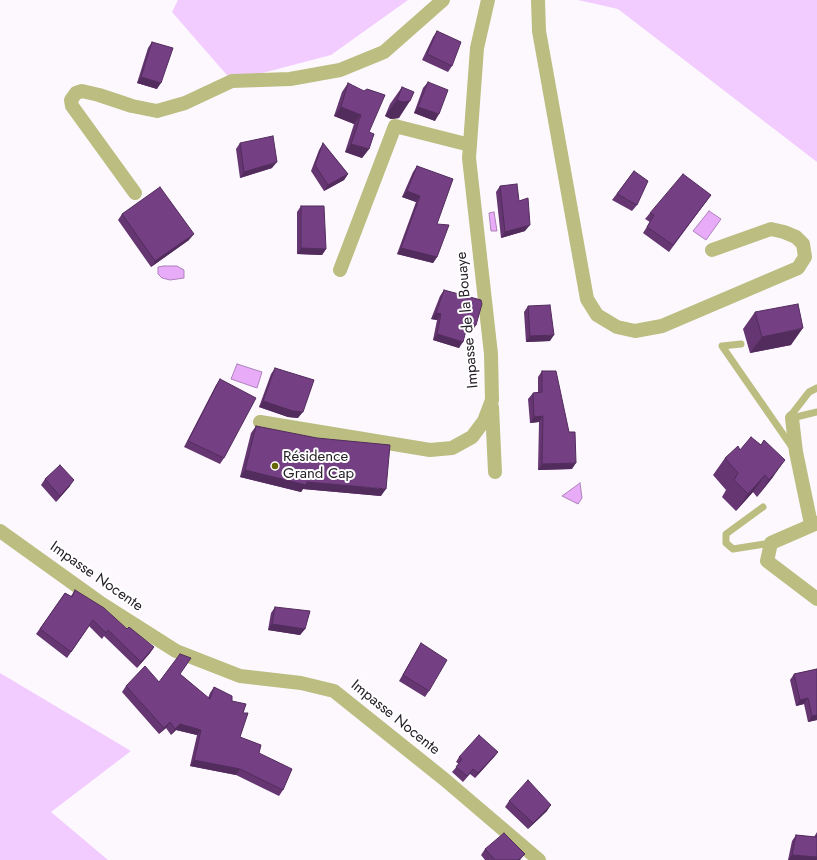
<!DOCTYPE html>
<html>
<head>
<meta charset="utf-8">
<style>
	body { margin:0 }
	canvas { display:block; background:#fcf8fe }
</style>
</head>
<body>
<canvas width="817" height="860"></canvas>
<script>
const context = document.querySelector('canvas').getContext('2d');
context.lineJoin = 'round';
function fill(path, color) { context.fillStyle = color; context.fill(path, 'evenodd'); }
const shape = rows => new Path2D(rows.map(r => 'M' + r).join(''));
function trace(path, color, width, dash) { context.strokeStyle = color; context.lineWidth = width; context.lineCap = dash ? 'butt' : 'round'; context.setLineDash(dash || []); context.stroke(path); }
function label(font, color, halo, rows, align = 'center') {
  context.font = font + ' Jost,sans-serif'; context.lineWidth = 4; context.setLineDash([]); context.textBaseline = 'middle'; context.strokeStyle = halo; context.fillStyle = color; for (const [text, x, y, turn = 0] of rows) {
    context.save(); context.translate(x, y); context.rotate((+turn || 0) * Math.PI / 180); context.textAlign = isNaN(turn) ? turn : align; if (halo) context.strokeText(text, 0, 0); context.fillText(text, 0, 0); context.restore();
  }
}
const green = shape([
	[178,0,408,0,331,55,232,81,172,12],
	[578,0,817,0,817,162,618,9],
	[0,673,131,751,51,812,108,860,0,860]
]);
const water = shape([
	[709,211,721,219,706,240,693,231,709,211],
	[494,212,497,231,491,231,489,213,494,212],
	[164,266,177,266,184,270,184,278,170,280,162,278,158,274,158,267,164,266],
	[237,364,262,372,257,388,231,379,237,364],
	[580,483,582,498,578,504,562,496,580,483]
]);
const service = shape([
	[741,344,722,346,792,447],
	[817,388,809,392,792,414,792,418,817,412],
	[763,507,726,534,726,543,733,549,771,543]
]);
const minor = shape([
	[538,0,539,31,587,299,597,315,617,327,635,331,662,326,798,268,805,257,803,244,796,237,784,232,771,229,712,250],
	[135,193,72,106,71,100,76,93,82,91,99,95,132,106,157,111,185,103,232,81,290,79,340,70,384,52,443,0],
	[340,270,395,126,470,145],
	[492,407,495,472],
	[792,418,796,452,811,524],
	[260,422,430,450,452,448,472,437,484,421,492,400,491,354,469,158,477,48,488,0],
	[817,523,771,543,767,561,817,599],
	[0,531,102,604,176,651,240,676,301,683,334,691,444,779,539,860]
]);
const wall = shape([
	[437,31,452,66,448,72,422,60,433,37],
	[152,42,157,89,137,83,148,48],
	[428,82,435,121,414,113,423,88],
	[348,83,369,132,369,149,362,158,345,152,354,124,334,116,342,92],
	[402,87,399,118,391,119,385,116,390,104],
	[240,143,272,168,240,178,236,149],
	[323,143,348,174,344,180,324,191,311,171,319,150],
	[417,166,437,224,437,257,433,263,397,254,416,202,402,197,413,172],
	[634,171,637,205,632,211,612,200],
	[500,186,519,201,525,231,501,238,496,192],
	[711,195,669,252,643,233,650,222,645,219,650,213],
	[301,206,326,249,322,255,297,254,297,212],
	[122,214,189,240,151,267,118,220],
	[444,290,476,325,472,331,466,329,459,348,433,340,437,320,431,319,440,296],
	[528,306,550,341,526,342,524,312],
	[755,312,791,345,750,353,743,329],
	[275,368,298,418,288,417,259,407,271,374],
	[542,371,572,469,538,470,539,422,530,423,528,399,533,393,538,392,538,377],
	[220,379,224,458,220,464,184,447,216,385],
	[256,426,381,496,303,489,301,492,240,477,251,433],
	[740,450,773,477,757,497,753,492,736,511,722,497,726,490,713,475,725,458],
	[45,479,70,486,56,502,41,485],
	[75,590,127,629,154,647,150,653,137,668,104,636,102,639,89,626,67,658,36,634,65,593,71,596],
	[275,607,305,629,300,635,268,630,271,613],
	[421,643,429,691,425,697,399,681,417,650],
	[817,669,817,720,808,722,804,704,796,706,790,680,794,674],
	[180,674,208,698,210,693,214,687,232,701,243,713,240,737,259,753,283,790,279,796,236,775,190,766,197,735,176,730,171,735,166,728,159,734,122,692,126,686,159,682],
	[498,752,494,757,475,778,470,774,463,782,452,772,459,764,456,762,459,757],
	[509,801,547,811,528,829,505,807],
	[817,832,817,860,788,860,792,841,796,835,814,837],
	[485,849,520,860,485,860,481,855]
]);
const shadedWall = shape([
	[141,77,161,83,157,89,137,83],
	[397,100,410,101,399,118,391,119,385,116],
	[341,107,361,115,354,124,334,116],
	[418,107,439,114,435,121,414,113],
	[351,144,369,149,362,158,345,152],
	[277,162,272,168,240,178,244,172],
	[348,174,344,180,324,191,328,185],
	[407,191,420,196,416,202,402,197],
	[530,225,525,231,501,238,505,232],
	[194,234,189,240,151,267,155,261],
	[301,248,326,249,322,255,297,254],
	[401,248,437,257,433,263,397,254],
	[436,313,441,314,437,320,431,319],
	[468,323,476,325,472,331,463,329],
	[803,328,791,345,750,353,762,337],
	[437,334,463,342,459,348,433,340],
	[554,335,550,341,526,342,530,336],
	[263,401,303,412,298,418,288,417,259,407],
	[543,416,539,422,530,423,534,417],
	[785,460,773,477,757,497,769,480],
	[576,463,572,469,538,470,542,464],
	[245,470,307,482,386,489,381,496,303,489,301,492,240,477],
	[765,475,753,492,736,511,748,494],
	[74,480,70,486,56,502,60,496],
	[272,624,305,629,300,635,268,630],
	[154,647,150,653,137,668,141,662],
	[808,698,804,704,796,706,800,700],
	[817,715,817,720,808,722,812,716],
	[170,722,166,728,159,734,164,728],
	[180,724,201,730,197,735,176,730,171,735,175,729],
	[498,752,494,757,475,778,478,773],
	[194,760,240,769,236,775,190,766],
	[551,805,547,811,528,829,533,823],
	[525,854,520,860,518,860],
	[792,855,817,857,817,860,788,860]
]);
const building = shape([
	[437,31,461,42,452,66,427,54,437,31],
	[152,42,173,48,161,83,141,77,152,42],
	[428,82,448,90,439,114,418,107,428,82],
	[348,83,364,91,367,89,385,95,369,132,374,134,369,149,351,144,361,115,341,107,348,83],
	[402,87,414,92,410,101,403,102,397,100,402,87],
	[273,136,277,162,244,172,240,143,273,136],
	[323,143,348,174,328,185,315,165,323,143],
	[417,166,453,179,437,224,449,225,437,257,401,248,420,196,407,191,417,166],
	[634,171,648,181,637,205,617,194,634,171],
	[683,174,711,195,673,245,647,227,654,215,650,213,683,174],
	[517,184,519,201,528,198,530,225,505,232,500,186,517,184],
	[160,187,194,234,155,261,122,214,160,187],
	[301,206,324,206,326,249,301,248,301,206],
	[444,290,481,300,482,304,476,325,468,323,463,342,437,334,441,314,436,313,444,290],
	[798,304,803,328,762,337,755,312,798,304],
	[550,305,554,335,530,336,528,306,550,305],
	[275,368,314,380,303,412,293,411,263,401,275,368],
	[542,371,556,371,569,432,575,432,576,463,542,464,543,416,534,417,533,393,542,392,542,371],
	[220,379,256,398,224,458,188,441,220,379],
	[256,426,317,438,390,445,386,489,307,482,306,485,245,470,256,426],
	[751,437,761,445,764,440,785,460,769,480,765,475,748,494,734,480,738,473,725,458,738,446,740,450,751,437],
	[60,465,74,480,60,496,45,479,60,465],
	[75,590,104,608,127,629,129,627,154,647,141,662,108,630,106,633,93,620,71,652,40,629,65,593,72,597,75,590],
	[275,607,310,611,305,629,272,624,275,607],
	[421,643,447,660,429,691,403,675,421,643],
	[180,654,191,658,180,674,210,699,214,687,232,696,232,701,246,704,243,713,248,713,240,737,261,745,259,753,292,769,283,790,240,769,194,760,201,730,180,724,175,729,170,722,164,728,126,686,145,666,159,682,180,654],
	[817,669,817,715,812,716,808,698,800,700,794,674,817,669],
	[479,735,498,752,478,773,473,769,467,776,456,767,462,759,459,757,479,735],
	[528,780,551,805,533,823,509,801,528,780],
	[504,833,525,854,518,860,495,860,485,849,504,833],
	[796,835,816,837,817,835,817,857,792,855,796,835]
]);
const markers = [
	[275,466,4,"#666702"]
];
const streetNames = [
	["Impasse de la Bouaye",468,320,-95],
	["Impasse Nocente",96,577,35],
	["Impasse Nocente",395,718,39]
];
const poiNames = [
	["Résidence",283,457],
	["Grand Cap",283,474]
];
fill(green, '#f3ccff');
fill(water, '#e7abf8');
trace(water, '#ad81ba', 1);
trace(service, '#bbbe80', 7);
trace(minor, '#bbbe80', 14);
fill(wall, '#653672');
fill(shadedWall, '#522c5c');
fill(building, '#753f84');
trace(building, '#522c5c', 1);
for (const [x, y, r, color] of markers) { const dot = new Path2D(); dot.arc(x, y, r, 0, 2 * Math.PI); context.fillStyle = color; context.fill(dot); trace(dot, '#fff', 1.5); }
label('15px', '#272029', '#fff', streetNames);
label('15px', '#272029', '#fff', poiNames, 'left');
</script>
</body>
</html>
